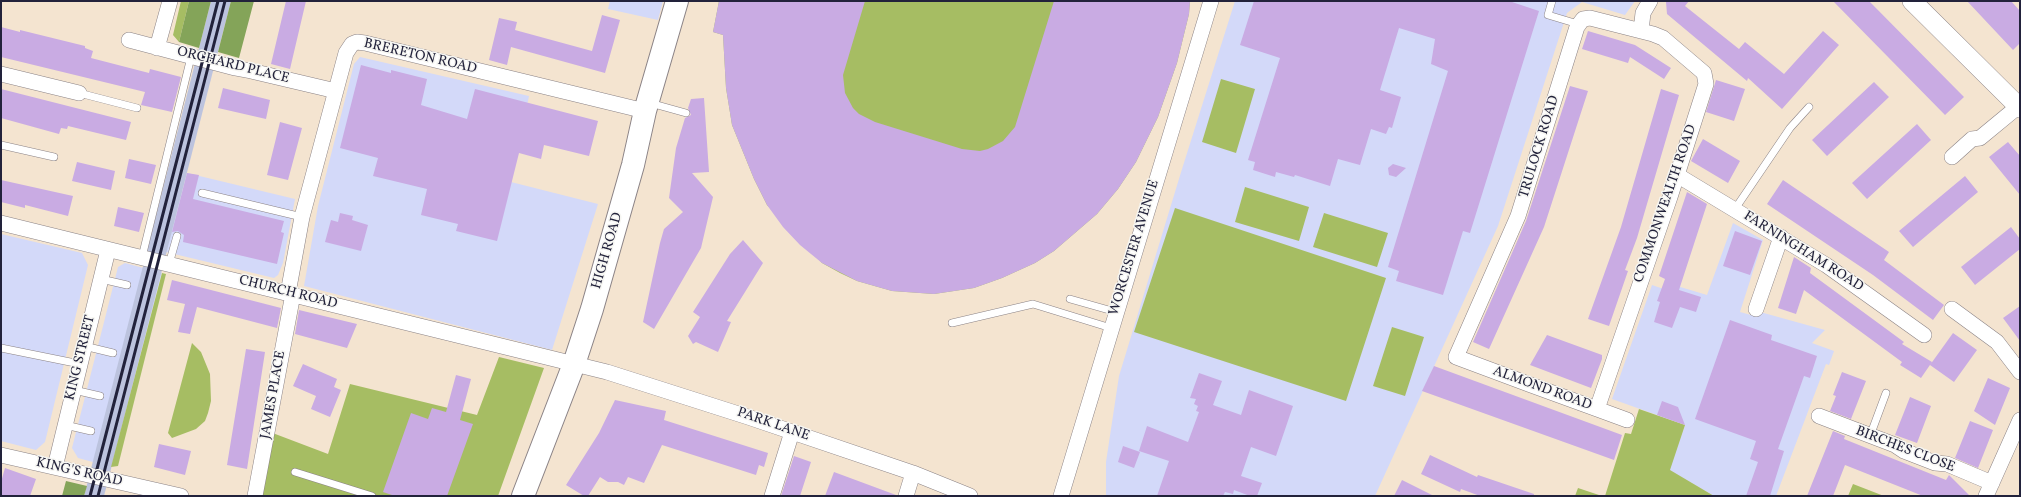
<!DOCTYPE html>
<html>
<head>
<meta charset="utf-8">
<style>
	body { margin:0 }
	#map { position:relative; width:2021px; height:497px; overflow:hidden; background:#f4e4d0; font-family:Vollkorn,serif }
	canvas { display:block }
	.frame { position:absolute; inset:0; border:2px solid #22223b; pointer-events:none }
</style>
</head>
<body>
<div id="map">
<canvas width="2021" height="497"></canvas>
<div class="frame"></div>
</div>
<script>
const context = document.querySelector('canvas').getContext('2d');
context.lineJoin = 'round';
function fill(path, color) { context.fillStyle = color; context.fill(path, 'evenodd'); }
const shape = rows => new Path2D(rows.map(r => 'M' + r).join(''));
function trace(path, color, width, dash) { context.strokeStyle = color; context.lineWidth = width; context.lineCap = dash ? 'butt' : 'round'; context.setLineDash(dash || []); context.stroke(path); }
function label(font, color, halo, rows, align = 'center') {
  context.font = font + ' Vollkorn,serif'; context.lineWidth = 3; context.setLineDash([]); context.textBaseline = 'middle'; context.strokeStyle = halo; context.fillStyle = color; for (const [text, x, y, turn = 0] of rows) {
    context.save(); context.translate(x, y); context.rotate((+turn || 0) * Math.PI / 180); context.textAlign = isNaN(turn) ? turn : align; if (halo) context.strokeText(text, 0, 0); context.fillText(text, 0, 0); context.restore();
  }
}
const built = shape([
	[610,1,663,1,658,20,608,9],
	[1235,1,1635,1,1625,15,1582,2,1567,13,1498,226,1375,496,1106,496,1106,462,1119,376,1182,169],
	[360,57,529,96,511,182,598,204,552,350,304,286,318,206,354,64],
	[187,173,295,199,283,263,278,275,274,278,166,252],
	[1733,223,1763,240,1740,312,1751,315,1753,310,1825,330,1812,343,1834,351,1829,365,1826,364,1776,496,1714,496,1669,470,1685,425,1612,399,1652,285,1675,293,1677,286,1707,295],
	[1,234,82,253,88,265,45,442,36,450,1,441],
	[125,263,162,273,111,467,78,458,72,448,118,267]
]);
const industrial = shape([
	[211,1,231,1,104,496,84,496]
]);
const green = shape([
	[181,1,189,1,179,42,173,35],
	[719,1,1190,1,1189,14,1177,63,1158,117,1136,162,1118,189,1097,214,1054,251,1035,263,1002,278,974,288,934,294,892,291,857,281,840,273,822,263,767,205,754,179,732,125,726,88,723,35,713,32],
	[1221,79,1255,89,1236,153,1202,142],
	[1245,187,1309,207,1299,241,1235,222],
	[1175,208,1386,278,1346,401,1134,332],
	[1324,213,1388,233,1377,267,1313,247],
	[162,273,166,274,118,466,111,467],
	[1392,327,1424,337,1405,396,1373,386],
	[192,343,201,352,210,374,211,401,208,413,205,421,196,429,172,438,168,433],
	[499,357,544,368,498,496,258,496,270,432,328,454,350,384,477,415],
	[1639,409,1685,425,1670,470,1714,496,1605,496,1625,433,1631,434],
	[1853,484,1884,496,1848,496],
	[1578,488,1602,496,1575,496]
]);
const forest = shape([
	[189,1,211,1,199,48,179,42],
	[231,1,254,1,239,58,218,52],
	[66,481,87,486,84,496,62,496]
]);
const building = shape([
	[286,1,306,1,290,69,271,64],
	[719,1,865,1,843,75,845,93,853,108,859,114,875,122,962,149,980,151,988,149,1003,141,1015,127,1054,1,1190,1,1189,14,1177,63,1158,117,1136,162,1118,189,1097,214,1054,251,1035,263,1002,278,974,288,934,294,892,291,857,281,822,263,800,245,783,227,767,205,754,179,732,125,726,88,723,35,713,32],
	[1254,1,1509,1,1539,11,1470,233,1463,231,1443,295,1396,281,1399,271,1388,267,1448,71,1431,64,1435,39,1399,28,1380,90,1401,97,1392,128,1389,127,1386,134,1371,129,1360,165,1338,159,1330,186,1295,175,1294,177,1276,172,1275,177,1253,170,1255,162,1248,160,1280,58,1240,45],
	[1671,1,1689,1,1685,6,1739,49,1745,42,1784,74,1823,31,1839,45,1782,109,1748,78,1747,81,1667,14,1666,2],
	[1833,1,1869,1,1964,97,1945,115],
	[1967,1,2011,1,2020,11,2020,43,2013,50],
	[602,15,620,20,605,73,511,47,507,65,489,60,499,18,517,22,515,30,592,51],
	[1,27,20,32,20,30,85,46,85,48,93,51,91,58,149,73,150,69,181,77,172,112,141,105,145,92,1,57],
	[1588,31,1635,45,1671,68,1664,79,1630,57,1628,63,1582,49],
	[361,65,391,73,391,70,427,79,421,105,467,119,475,89,598,121,589,156,544,145,541,159,519,153,497,241,456,231,458,224,421,215,427,189,373,176,378,158,340,148],
	[1716,80,1745,89,1734,121,1706,112],
	[1874,82,1889,97,1827,156,1812,140],
	[1570,86,1588,91,1544,227,1489,349,1473,342,1526,221],
	[223,88,270,100,266,119,218,108],
	[1,89,131,122,126,140,68,126,67,129,61,128,59,134,1,118],
	[1661,89,1679,95,1637,238,1625,270,1628,271,1609,326,1588,319,1621,227],
	[704,98,709,172,692,173,713,197,701,248,654,329,643,322,660,243,664,229,683,212,669,198,676,148,685,118,691,115,688,108,691,99],
	[280,122,302,128,288,180,267,175],
	[1917,124,1931,140,1867,199,1852,183],
	[1703,139,1740,161,1728,183,1691,161],
	[2008,142,2020,156,2020,195,1989,157],
	[129,159,156,165,151,184,125,178],
	[77,162,115,171,111,190,72,181],
	[1393,164,1406,168,1396,177,1389,175,1388,168],
	[187,173,199,175,193,199,284,221,281,232,284,233,277,264,183,242,184,235,178,231,172,232],
	[1965,176,1978,192,1913,247,1899,231],
	[1,180,73,196,68,216,25,205,25,208,1,202],
	[1783,180,1889,252,1884,260,1944,305,1933,320,1873,275,1767,204],
	[1687,192,1707,204,1679,290,1701,297,1696,312,1680,307,1672,328,1654,322,1660,302,1657,301,1665,279,1659,276],
	[118,207,144,213,139,232,114,226],
	[340,213,353,216,352,220,368,225,361,251,325,242,331,220,338,222],
	[2011,227,2020,239,2020,249,1975,285,1961,267],
	[1735,231,1762,241,1750,275,1723,266],
	[743,240,763,263,727,321,731,322,718,352,696,342,693,344,688,336,700,317,693,312,730,254],
	[1794,257,1811,268,1810,273,1904,342,1902,344,1932,362,1921,378,1900,365,1902,362,1804,290,1796,314,1778,308],
	[172,280,281,308,277,328,197,307,190,334,178,332,185,304,167,300],
	[2020,306,2020,341,2003,318],
	[299,310,357,324,347,348,295,334],
	[1730,320,1772,335,1771,340,1817,356,1810,378,1804,376,1778,449,1784,451,1770,496,1746,496,1758,462,1750,459,1756,441,1695,419],
	[1953,333,1977,350,1954,382,1930,365],
	[1547,335,1602,355,1602,359,1591,388,1530,365],
	[246,349,265,352,247,469,227,465],
	[303,364,337,379,334,387,341,390,330,417,311,409,316,396,293,386],
	[1434,366,1622,435,1614,460,1422,391],
	[1842,372,1866,381,1851,419,1830,411,1836,396,1833,395],
	[1199,373,1222,381,1213,405,1241,415,1249,390,1293,406,1276,456,1251,447,1241,476,1262,483,1257,496,1250,496,1234,490,1233,494,1225,492,1223,496,1157,496,1169,461,1139,451,1147,426,1188,442,1199,412,1196,411,1198,406,1194,404,1196,399,1190,398],
	[456,375,471,379,460,420,473,424,447,496,395,496,383,492,411,413,428,419,432,408,446,412],
	[1988,378,2010,388,1995,425,1974,411],
	[1910,397,1931,406,1917,443,1895,435],
	[615,400,666,411,664,420,768,453,764,467,759,465,756,475,662,445,644,483,628,477,624,485,618,482,608,482,600,477,588,496,584,496,566,485,599,433],
	[1662,401,1678,407,1685,425,1657,415],
	[1970,421,1993,430,1978,468,1955,458],
	[1833,431,1845,436,1844,439,1946,480,1949,475,1970,496,1923,496,1845,465,1833,496,1807,496],
	[159,444,191,451,185,475,154,467],
	[1123,446,1140,452,1134,468,1118,462],
	[1430,455,1477,477,1478,475,1534,494,1534,496,1480,496,1461,489,1460,492,1421,474],
	[794,456,811,462,800,496,781,496],
	[5,468,36,479,30,496,1,496,1,482],
	[834,472,896,495,896,496,825,496],
	[1402,480,1434,496,1394,496]
]);
const service = shape([
	[1552,1,1548,15,1578,24],
	[79,93,137,108],
	[650,103,686,113],
	[1,145,54,157],
	[202,193,302,217],
	[1735,209,1790,128,1809,107],
	[142,257,191,57],
	[169,264,177,236],
	[101,279,127,285],
	[1070,299,1116,312],
	[952,323,1033,304,1111,328],
	[84,346,113,353],
	[1,348,80,364],
	[74,390,100,396],
	[65,425,91,431],
	[1870,436,1886,393],
	[295,472,372,496]
]);
const minor = shape([
	[1641,31,1643,13,1650,1],
	[129,40,235,68,251,71,336,91],
	[157,48,170,1],
	[1,74,79,93],
	[1952,157,1972,139,1980,138,2020,105],
	[1677,175,1826,265,1924,335],
	[1,223,607,372,748,417,913,473,970,496],
	[288,293,302,217,346,53,352,44,357,42,365,43,645,111],
	[1756,309,1781,237],
	[1952,309,1997,342,2020,372],
	[1597,409,1670,197,1706,84,1704,73,1663,38,1653,34,1590,18,1583,19,1577,27,1518,216,1456,357,1531,385,1597,409,1627,420],
	[1819,416,1895,445,1904,451,1935,463,1947,464,1992,483],
	[1,455,181,496],
	[55,467,108,250],
	[255,496,293,294],
	[772,496,792,432],
	[906,496,913,473],
	[1061,496,1211,1],
	[1986,496,2020,420]
]);
const tertiary = shape([
	[1912,1,2020,108]
]);
const primary = shape([
	[523,496,574,364,592,309,633,165,645,111,677,1]
]);
const rail = shape([
	[90,496,218,1],
	[98,496,225,1]
]);
const streetNames = [
	["BRERETON ROAD",420,57,13],
	["ORCHARD PLACE",233,66,14],
	["TRULOCK ROAD",1540,147,-73],
	["COMMONWEALTH ROAD",1666,204,-71],
	["WORCESTER AVENUE",1135,248,-73],
	["HIGH ROAD",608,251,-74],
	["FARNINGHAM ROAD",1803,252,32],
	["CHURCH ROAD",288,293,14],
	["KING STREET",81,358,-76],
	["ALMOND ROAD",1542,389,20],
	["JAMES PLACE",274,395,-80],
	["PARK LANE",773,425,19],
	["BIRCHES CLOSE",1905,450,21],
	["KING'S ROAD",79,473,13]
];
fill(built, '#d3d9f9');
fill(industrial, '#bcc3de');
fill(green, '#a6bd63');
fill(forest, '#84a459');
fill(building, '#c9abe3');
trace(service, '#8b8386', 8);
trace(minor, '#8b8386', 16);
trace(tertiary, '#8b8386', 20);
trace(primary, '#8b8386', 24);
trace(service, '#fff', 7);
trace(minor, '#fff', 15);
trace(tertiary, '#fff', 19);
trace(primary, '#fff', 22);
trace(rail, '#22223b', 3);
label('14px', '#22223b', '#f6f6f2', streetNames);
</script>
</body>
</html>
